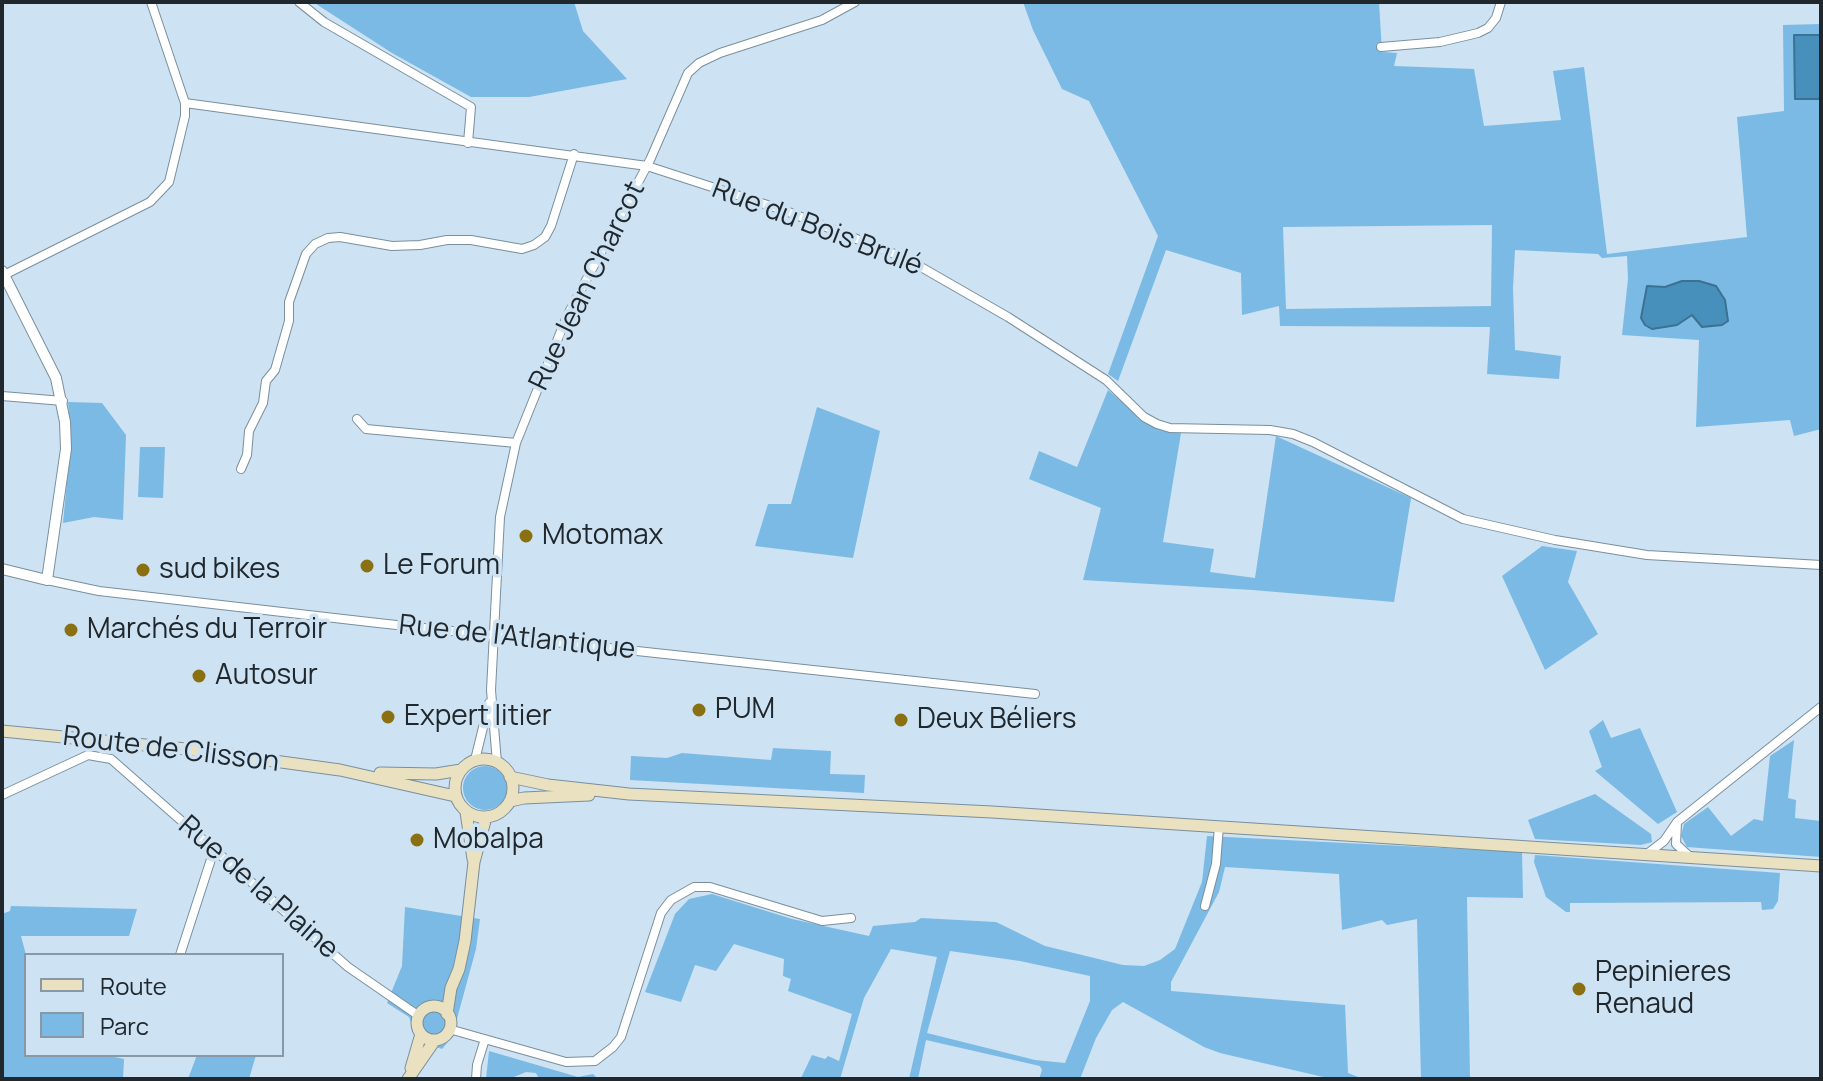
<!DOCTYPE html>
<html>
<head>
<meta charset="utf-8">
<style>
	body { margin:0 }
	#map { position:relative; width:1823px; height:1081px; overflow:hidden; background:#cde2f2; font-family:Manrope,sans-serif }
	canvas { display:block }
	.frame { position:absolute; inset:0; border:4px solid #20282e; pointer-events:none }
	.legend { position:absolute; left:24px; top:953px; width:260px; height:104px; box-sizing:border-box; background:#cde2f2; border:2px solid #8898a4; margin:0; padding:10px 14px; list-style:none; font-size:24px; color:#20282e }
	.legend li { display:flex; align-items:center; gap:16px; height:40px }
	.legend b { width:40px; border:2px solid #8898a4 }
</style>
</head>
<body>
<div id="map">
<canvas width="1823" height="1081"></canvas>
<div class="frame"></div>
<ul class="legend">
<li><b style="height:10px;background:#eae1c0"></b>Route</li>
<li><b style="height:22px;background:#7abae4"></b>Parc</li>
</ul>
</div>
<script>
const context = document.querySelector('canvas').getContext('2d');
context.lineJoin = 'round';
function fill(path, color) { context.fillStyle = color; context.fill(path, 'evenodd'); }
const shape = rows => new Path2D(rows.map(r => 'M' + r).join(''));
function trace(path, color, width, dash) { context.strokeStyle = color; context.lineWidth = width; context.lineCap = dash ? 'butt' : 'round'; context.setLineDash(dash || []); context.stroke(path); }
function label(font, color, halo, rows, align = 'center') {
  context.font = font + ' Manrope,sans-serif'; context.lineWidth = 7; context.setLineDash([]); context.textBaseline = 'middle'; context.strokeStyle = halo; context.fillStyle = color; for (const [text, x, y, turn = 0] of rows) {
    context.save(); context.translate(x, y); context.rotate((+turn || 0) * Math.PI / 180); context.textAlign = isNaN(turn) ? turn : align; if (halo) context.strokeText(text, 0, 0); context.fillText(text, 0, 0); context.restore();
  }
}
const green = shape([
	[313,2,574,2,583,31,627,79,529,97,471,97,392,53],
	[1023,2,1379,2,1382,52,1397,53,1394,66,1474,69,1484,126,1561,120,1553,71,1584,67,1607,254,1747,237,1737,117,1784,111,1783,25,1821,24,1821,429,1794,436,1790,420,1696,427,1699,340,1622,335,1628,279,1627,256,1602,258,1598,254,1515,250,1513,288,1515,350,1561,356,1559,379,1487,374,1490,327,1280,326,1279,306,1242,315,1241,273,1166,250,1118,381,1108,374,1158,236,1089,101,1062,89,1033,30],
	[1492,225,1491,306,1286,309,1283,227],
	[1108,390,1142,419,1159,429,1181,433,1163,542,1214,549,1210,572,1255,578,1276,436,1411,498,1394,602,1253,590,1083,580,1101,508,1029,479,1039,451,1077,467],
	[68,402,102,403,126,435,123,520,94,517,63,523,71,440],
	[817,407,880,431,853,558,755,546,768,504,791,504],
	[140,447,165,447,163,498,138,497],
	[1542,546,1577,551,1568,582,1598,634,1545,670,1502,576],
	[1603,720,1611,738,1640,728,1677,812,1658,824,1595,771,1602,767,1589,731],
	[1794,740,1788,798,1796,800,1795,818,1821,821,1821,857,1687,847,1681,836,1684,824,1708,807,1731,836,1754,819,1763,821,1770,756],
	[773,748,831,751,830,774,865,775,864,793,630,780,631,756,667,758,682,753,771,760],
	'463 788a22 22 0 1 1 44 0a22 22 0 1 1-44 0Z',
	[1595,794,1651,834,1652,842,1641,845,1535,839,1528,820],
	[1207,836,1522,852,1523,898,1467,897,1470,1079,1421,1079,1417,919,1387,925,1382,920,1342,930,1339,874,1225,867,1219,892,1171,982,1171,991,1345,1005,1348,1073,1363,1079,1332,1079,1220,1053,1204,1047,1123,1002,1112,1010,1096,1038,1080,1079,1039,1079,1042,1070,1040,1066,926,1040,918,1079,909,1079,937,957,891,949,864,998,840,1079,801,1078,812,1055,825,1059,828,1056,839,1061,852,1014,788,991,791,979,783,976,784,959,734,944,716,971,695,965,681,1002,645,992,675,914,689,899,712,894,792,919,869,936,873,926,915,922,921,918,996,922,1045,946,1123,965,1144,966,1160,960,1175,949,1202,882],
	[950,951,1020,961,1090,976,1090,1001,1065,1063,1035,1060,927,1033],
	[1535,855,1780,873,1778,901,1773,909,1762,910,1761,902,1570,903,1570,912,1566,912,1546,897,1534,862],
	[11,906,137,909,129,936,21,936,26,955,26,1055,106,1055,124,1059,123,1079,2,1079,2,914,10,911],
	[405,907,480,919,476,949,452,1037,442,1049,417,1040,409,1017,387,1003,402,966],
	[489,1051,578,1077,593,1074,598,1079,539,1079,536,1073,526,1072,509,1079,486,1079],
	[197,1055,256,1055,249,1079,188,1079]
]);
const water = shape([
	[1794,35,1821,35,1821,99,1795,99,1794,35],
	[1682,281,1699,281,1716,286,1725,300,1728,321,1722,325,1702,327,1692,315,1677,325,1652,329,1645,325,1641,318,1647,286,1665,287,1682,281]
]);
const minor = shape([
	[299,2,324,22,471,107,468,143],
	[1381,47,1440,42,1478,33,1488,28,1496,18,1501,2],
	[185,103,647,166,786,211,907,259,1008,317,1106,380,1144,417,1157,424,1170,428,1270,430,1293,434,1313,442,1463,519,1555,540,1647,555,1821,565],
	[4,275,150,202,169,182,185,116,185,103,151,2],
	[2,396,63,401],
	[357,419,366,429,516,443],
	[241,469,247,455,249,431,263,403,266,381,275,370,289,321,289,302,306,254,315,244,328,238,340,237,392,246,420,245,447,240,471,240,522,249,534,245,545,237,551,226,574,154],
	[47,580,99,591,378,623,1035,694],
	[475,760,489,703],
	[497,763,491,690,500,517,516,443,567,316,650,160,688,73,699,63,720,53,822,20,855,2],
	[2,795,88,755,111,759,348,967,419,1016],
	[1677,822,1821,707],
	[1647,854,1664,841,1677,822,1676,844,1689,856],
	[1205,906,1216,864,1219,826],
	[180,955,214,850],
	[449,1029,566,1062,595,1061,613,1047,621,1037,661,913,671,900,694,887,710,887,822,921,851,918],
	[476,1079,477,1065,485,1039]
]);
const tertiary = shape([
	[2,271,56,378,65,422,66,449,47,580,2,569]
]);
const secondary = shape([
	[2,731,186,749,340,770,455,796],
	'455 788a29 29 0 1 1 58 0a29 29 0 1 1-58 0Z',
	[380,773,436,774,461,770],
	[510,777,548,785,629,794,992,812,1821,866],
	[510,801,524,798,589,795],
	[466,812,473,859],
	'417 1023a17 17 0 1 1 34 0a17 17 0 1 1-34 0Z',
	[447,1014,451,988,459,969,465,941,474,862,486,817],
	[411,1068,421,1034],
	[408,1079,435,1040]
]);
const markers = [
	[526,536,8,"#8b7012"],
	[367,566,8,"#8b7012"],
	[143,570,8,"#8b7012"],
	[71,630,8,"#8b7012"],
	[199,676,8,"#8b7012"],
	[699,710,8,"#8b7012"],
	[388,717,8,"#8b7012"],
	[901,720,8,"#8b7012"],
	[417,840,8,"#8b7012"],
	[1579,989,8,"#8b7012"]
];
const streetNames = [
	["Rue du Bois Brulé",817,228,21],
	["Rue Jean Charcot",588,286,-64],
	["Rue de l'Atlantique",517,638,6],
	["Route de Clisson",171,750,7],
	["Rue de la Plaine",258,888,41]
];
const poiNames = [
	["Motomax",542,536],
	["Le Forum",383,566],
	["sud bikes",159,570],
	["Marchés du Terroir",87,630],
	["Autosur",215,676],
	["PUM",715,710],
	["Expert litier",404,717],
	["Deux Béliers",917,720],
	["Mobalpa",433,840],
	["Pepinieres",1595,973],
	["Renaud",1595,1005]
];
fill(green, '#7abae4');
fill(water, '#4890bc');
trace(water, '#3c7191', 2);
trace(minor, '#7a8f9d', 10);
trace(tertiary, '#7a8f9d', 12);
trace(secondary, '#7a8f9d', 13);
trace(minor, '#fff', 8);
trace(tertiary, '#fff', 10);
trace(secondary, '#eae1c0', 11);
for (const [x, y, r, color] of markers) { const dot = new Path2D(); dot.arc(x, y, r, 0, 2 * Math.PI); context.fillStyle = color; context.fill(dot); trace(dot, '#cde2f2', 3); }
label('28px', '#20282e', '#cde2f2', streetNames);
label('28px', '#20282e', '#cde2f2', poiNames, 'left');
</script>
</body>
</html>
